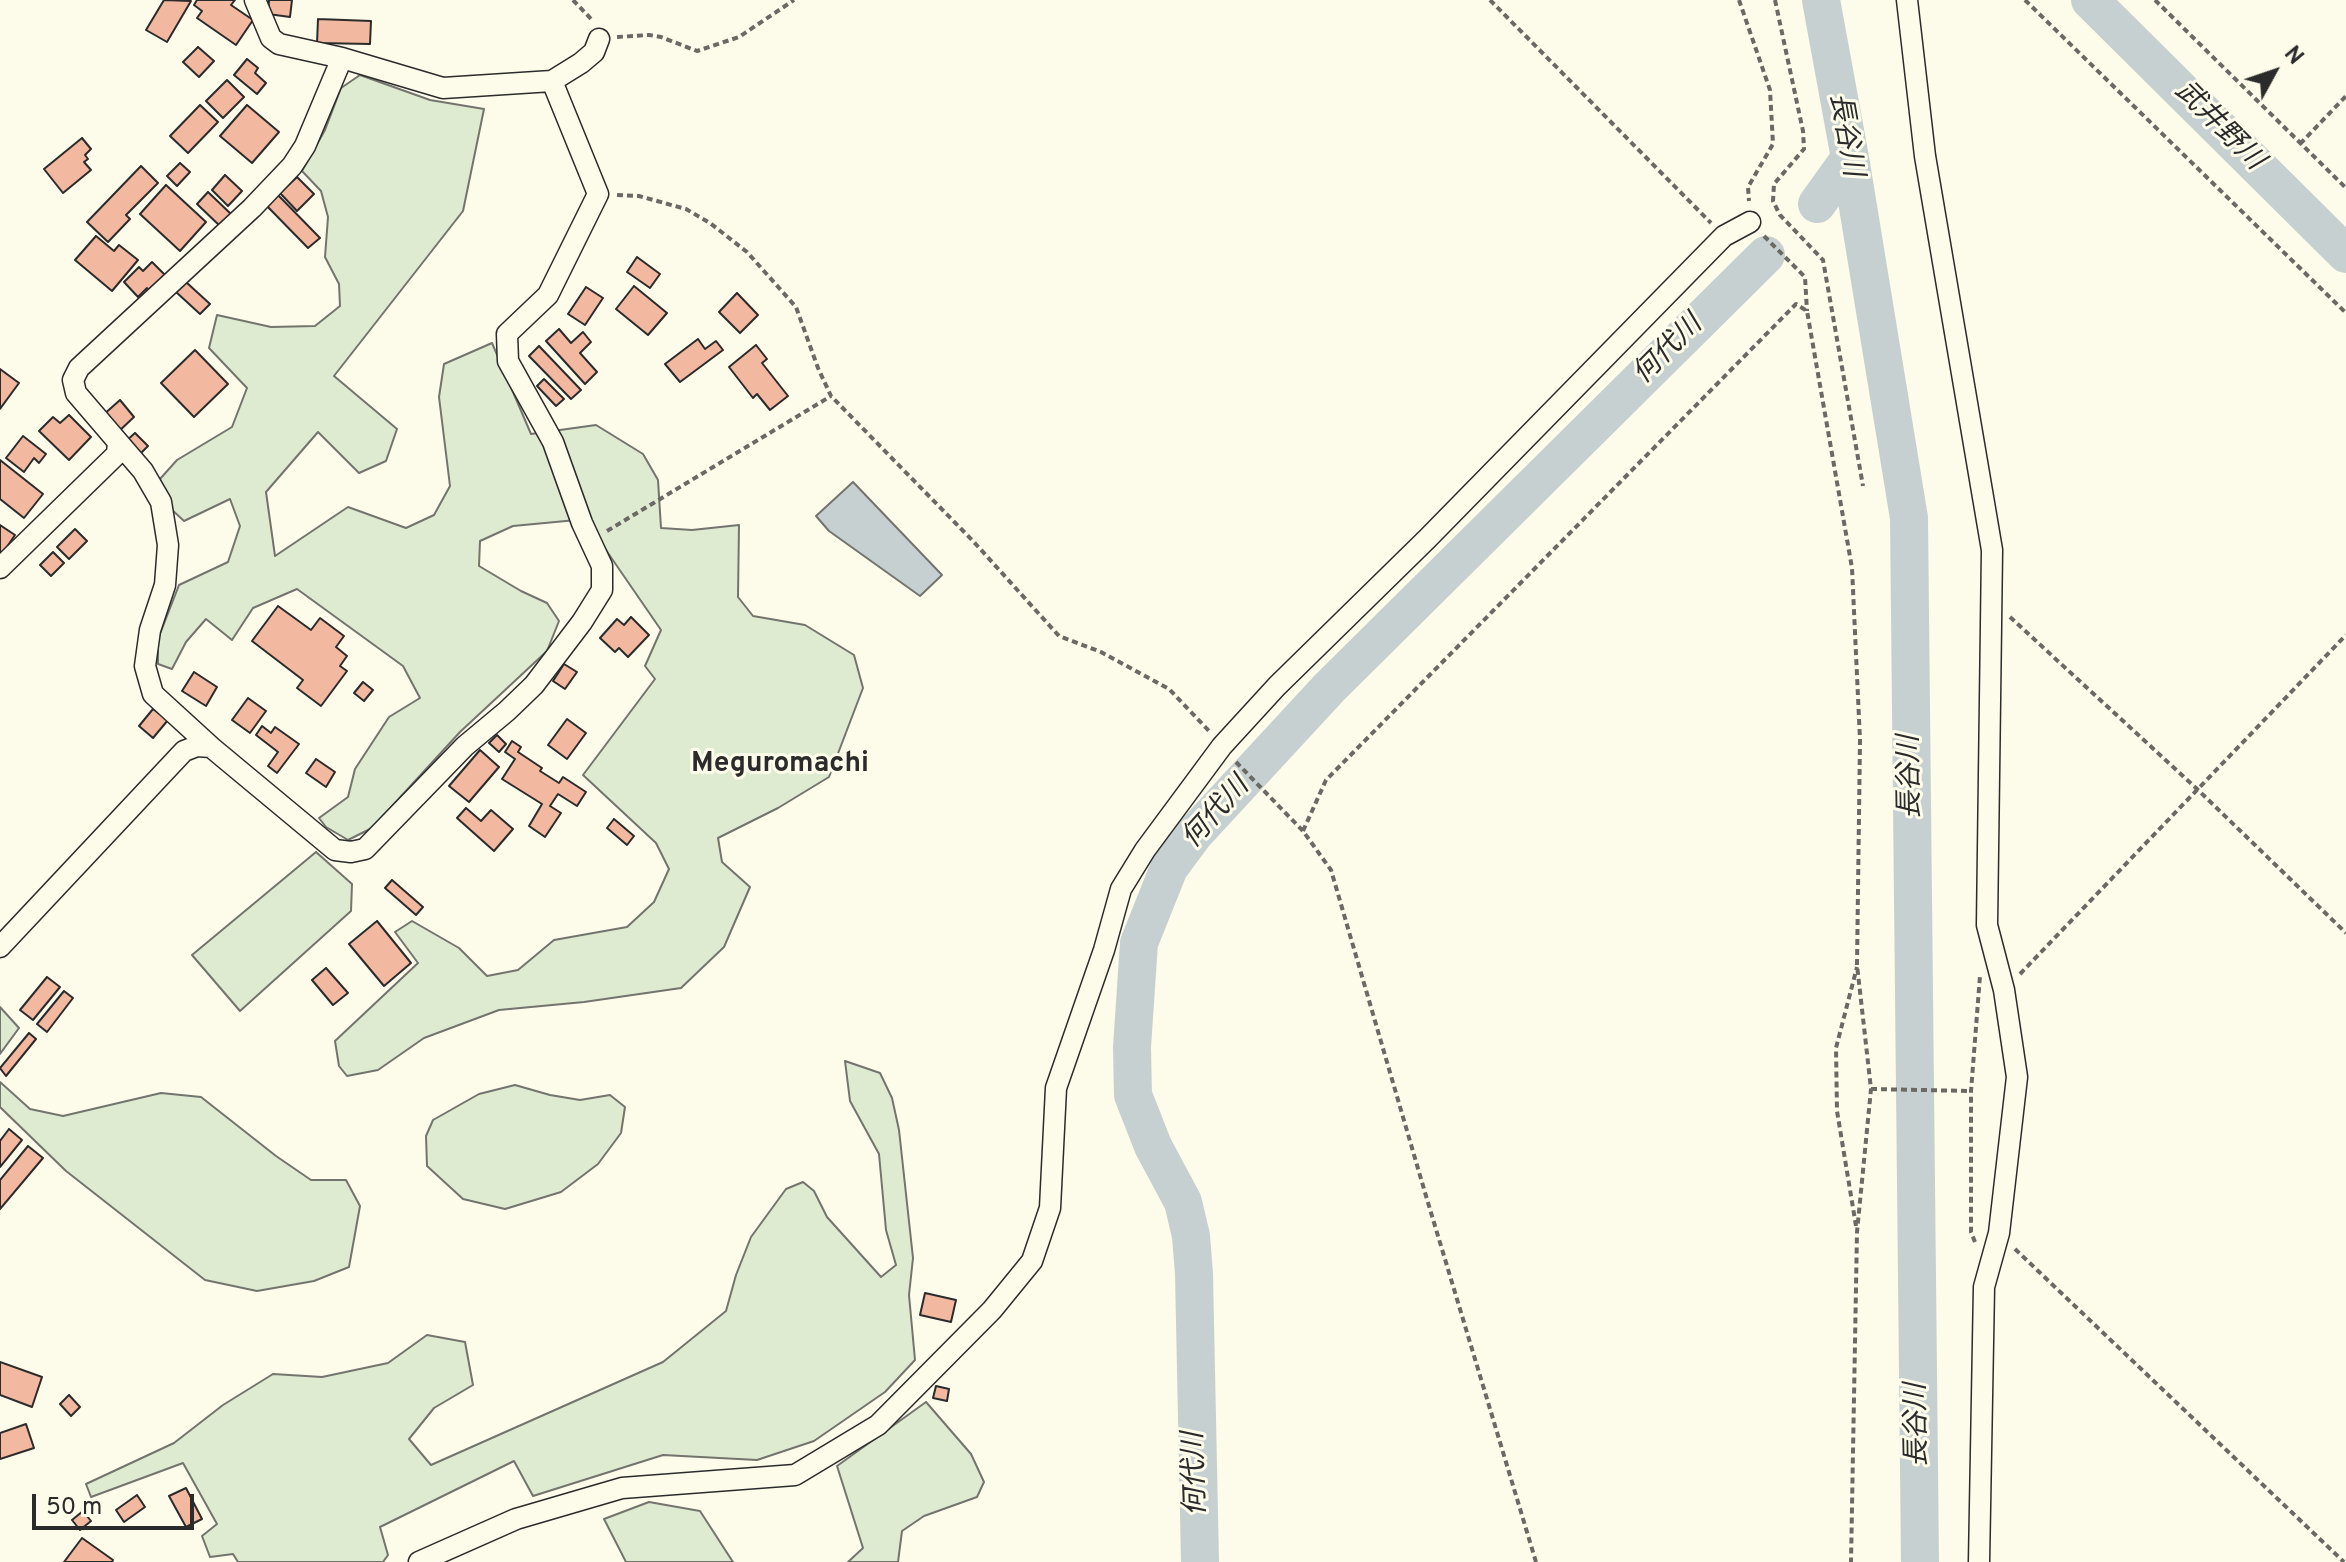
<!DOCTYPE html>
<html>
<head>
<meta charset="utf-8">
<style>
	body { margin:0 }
	#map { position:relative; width:2346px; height:1562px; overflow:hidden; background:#fdfbea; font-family:Overpass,sans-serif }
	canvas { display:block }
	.north { position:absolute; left:2234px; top:32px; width:80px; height:80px; -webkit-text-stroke:6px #fdfbea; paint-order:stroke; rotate:50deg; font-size:22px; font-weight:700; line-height:32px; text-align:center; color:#2b2b2b }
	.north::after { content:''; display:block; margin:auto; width:28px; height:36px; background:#2b2b2b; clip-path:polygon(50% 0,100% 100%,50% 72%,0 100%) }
	.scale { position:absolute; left:32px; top:1494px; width:162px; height:36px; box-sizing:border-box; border:4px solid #2b2b2b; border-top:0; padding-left:10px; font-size:24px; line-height:28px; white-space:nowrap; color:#2b2b2b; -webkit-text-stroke:6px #fdfbea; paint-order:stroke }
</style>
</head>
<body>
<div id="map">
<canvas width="2346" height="1562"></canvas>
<div class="north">N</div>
<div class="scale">50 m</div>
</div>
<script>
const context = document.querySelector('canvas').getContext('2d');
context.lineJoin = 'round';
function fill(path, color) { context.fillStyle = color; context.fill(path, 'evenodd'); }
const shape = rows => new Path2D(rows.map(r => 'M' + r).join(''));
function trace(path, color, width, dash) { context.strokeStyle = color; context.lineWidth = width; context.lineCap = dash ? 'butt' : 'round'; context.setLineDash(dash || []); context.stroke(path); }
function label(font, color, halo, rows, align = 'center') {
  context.font = font + ' Overpass,"Noto Sans JP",sans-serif'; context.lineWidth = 6; context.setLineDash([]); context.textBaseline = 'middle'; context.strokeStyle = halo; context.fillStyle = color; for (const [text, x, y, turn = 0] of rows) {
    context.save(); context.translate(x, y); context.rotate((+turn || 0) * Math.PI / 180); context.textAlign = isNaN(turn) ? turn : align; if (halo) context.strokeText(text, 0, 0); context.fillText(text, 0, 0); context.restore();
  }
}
const green = shape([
	[360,75,430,100,484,109,463,211,334,376,397,429,386,461,359,473,318,432,266,492,275,556,348,507,406,528,434,515,450,486,439,397,444,364,492,343,531,434,596,425,643,454,658,480,661,528,692,530,739,525,738,597,753,616,805,625,854,655,863,688,829,777,778,808,718,838,722,862,750,887,724,947,681,988,584,1002,499,1010,424,1038,378,1070,347,1076,339,1066,335,1041,418,963,395,932,412,921,459,948,487,976,518,970,554,940,627,927,654,902,669,869,656,843,583,775,655,679,645,666,661,630,608,553,587,519,513,526,480,541,479,566,521,591,547,603,559,621,547,651,460,732,372,828,348,840,326,827,319,818,348,797,355,769,389,717,420,698,403,666,297,589,253,608,232,640,206,619,186,642,172,669,158,664,158,639,179,585,228,562,240,526,230,499,184,521,170,508,160,479,177,460,232,427,247,388,209,348,217,315,271,327,315,326,340,306,339,284,325,257,328,217,321,191,302,171,325,130,341,88,360,75],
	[316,852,352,884,351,911,240,1011,192,955,316,852],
	[0,1007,19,1028,0,1054,0,1007],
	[845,1061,880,1073,892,1098,899,1130,913,1258,909,1295,915,1360,885,1392,814,1441,757,1460,663,1455,533,1496,514,1461,380,1527,388,1555,383,1562,238,1562,233,1554,210,1557,202,1536,217,1524,183,1463,91,1497,86,1484,174,1443,223,1405,273,1374,322,1377,388,1363,427,1335,465,1342,473,1385,434,1408,409,1439,431,1465,663,1362,726,1311,736,1275,751,1237,786,1189,803,1182,814,1191,827,1217,881,1277,896,1265,886,1230,879,1154,850,1101,845,1061],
	[0,1082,30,1109,63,1116,161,1093,201,1097,276,1156,311,1180,346,1180,360,1206,349,1267,314,1281,257,1291,205,1280,66,1171,0,1107,0,1082],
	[515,1085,550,1095,580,1100,610,1095,625,1107,621,1133,598,1164,561,1192,505,1209,463,1199,427,1166,426,1136,433,1120,479,1094,515,1085],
	[926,1402,971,1454,984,1482,977,1497,924,1516,902,1531,898,1562,848,1562,863,1548,837,1466,926,1402],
	[649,1502,700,1511,733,1562,626,1562,604,1519,649,1502]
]);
const water = shape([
	[853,482,942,575,920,596,829,531,816,516,853,482]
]);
const river = shape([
	[1821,0,1850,158,1909,518,1920,1562],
	[2090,0,2346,254],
	[1817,204,1850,158],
	[1200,1562,1194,1274,1191,1236,1183,1202,1153,1146,1133,1095,1132,1047,1139,943,1169,868,1195,833,1329,688,1766,255]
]);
const building = shape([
	[164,0,191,1,167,42,146,30,164,0],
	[197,0,235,0,231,5,253,20,236,45,197,18,202,11,194,5,197,0],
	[269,0,292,0,290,17,268,14,269,0],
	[318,19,371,21,370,44,317,43,318,19],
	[198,47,214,61,199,77,183,62,198,47],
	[247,59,258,68,255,73,266,83,257,94,234,75,247,59],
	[227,80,244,97,223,118,206,101,227,80],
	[200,105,218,122,188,153,170,136,200,105],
	[247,105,279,132,252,163,220,136,247,105],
	[82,138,91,149,85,155,88,159,84,162,91,170,63,193,44,169,82,138],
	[180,163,190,172,177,186,167,176,180,163],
	[141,166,158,183,126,215,130,219,108,242,87,222,141,166],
	[225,175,242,191,228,206,212,190,225,175],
	[297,177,314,194,297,211,280,193,297,177],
	[166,185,206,222,180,251,140,214,166,185],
	[208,192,232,215,221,227,197,204,208,192],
	[276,193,320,238,308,248,265,204,276,193],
	[96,236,114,251,119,245,138,260,112,291,75,260,96,236],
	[637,257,660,274,650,288,627,272,637,257],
	[152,262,166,276,150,292,147,288,138,297,124,282,139,267,143,271,152,262],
	[186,282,210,304,200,314,176,292,186,282],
	[634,286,667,313,648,335,616,309,634,286],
	[586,287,603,298,585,325,568,314,586,287],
	[737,293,758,315,740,333,719,312,737,293],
	[559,329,571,343,583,332,591,342,580,353,597,372,585,384,546,341,559,329],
	[698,339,705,349,716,341,723,350,680,382,665,364,698,339],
	[756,345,767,359,762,363,788,396,770,410,757,394,753,398,729,367,756,345],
	[539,346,581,390,571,399,529,356,539,346],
	[195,350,228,384,194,417,161,383,195,350],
	[0,369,19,383,0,409,0,369],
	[544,379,564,399,556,406,537,386,544,379],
	[120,400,134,417,117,433,102,416,120,400],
	[69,415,91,437,69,460,39,431,53,417,60,423,69,415],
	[135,433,148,446,139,455,125,442,135,433],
	[23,436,46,454,39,463,34,458,24,472,6,458,23,436],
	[0,460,43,494,24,518,0,499,0,460],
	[0,525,15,535,0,557,0,525],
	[75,529,87,541,69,559,57,547,75,529],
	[53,552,64,563,51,576,40,565,53,552],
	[278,606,311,630,320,618,344,636,336,647,347,656,340,666,347,671,321,706,297,688,303,680,252,641,278,606],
	[631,617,649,635,628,657,619,648,615,652,600,638,617,619,624,625,631,617],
	[564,664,577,672,565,689,553,681,564,664],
	[194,672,217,687,206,706,182,691,194,672],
	[363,682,373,690,364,701,354,693,363,682],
	[248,698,266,711,250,733,232,720,248,698],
	[153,709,168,720,153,738,139,726,153,709],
	[567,719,586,733,567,759,548,745,567,719],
	[262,726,271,733,275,727,299,744,277,773,268,766,278,752,256,735,262,726],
	[497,735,506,744,499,752,489,743,497,735],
	[512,741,521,747,518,752,542,768,540,771,559,783,563,777,586,792,577,806,558,794,550,806,561,813,545,837,529,826,542,804,502,779,515,759,505,752,512,741],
	[480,750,499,767,469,802,449,786,480,750],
	[316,759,335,772,326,787,306,773,316,759],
	[466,808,481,821,491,810,513,829,494,851,457,818,466,808],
	[614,819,634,836,627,845,607,828,614,819],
	[392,880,423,907,416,915,385,888,392,880],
	[377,921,411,963,384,986,349,944,377,921],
	[326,968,348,993,333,1005,312,980,326,968],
	[47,977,60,987,33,1020,20,1010,47,977],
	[64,991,73,998,47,1032,37,1024,64,991],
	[29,1033,36,1039,6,1076,0,1068,29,1033],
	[9,1129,22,1140,0,1167,0,1141,9,1129],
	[28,1146,43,1158,0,1209,0,1180,28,1146],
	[925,1293,956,1300,951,1322,920,1315,925,1293],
	[0,1362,42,1377,32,1407,0,1395,0,1362],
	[936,1386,949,1389,947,1401,933,1398,936,1386],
	[69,1395,80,1407,71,1416,60,1404,69,1395],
	[26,1424,34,1448,0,1459,0,1433,26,1424],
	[186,1488,202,1519,186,1527,169,1496,186,1488],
	[137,1495,145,1507,124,1522,116,1510,137,1495],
	[83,1511,91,1521,80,1530,72,1520,83,1511],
	[82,1538,113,1560,112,1562,64,1562,82,1538]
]);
const path = shape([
	[573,0,593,21],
	[1490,0,1711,223],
	[1739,0,1770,90,1773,144,1748,187,1749,201],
	[1775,0,1803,131,1804,149,1774,184,1773,201,1780,215,1823,260,1863,486],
	[2025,0,2346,313],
	[2155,0,2346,188],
	[617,37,649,35,661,37,697,51,739,37,794,0],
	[2300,144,2346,96],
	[617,195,639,196,686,209,710,223,747,252,796,307,818,368,831,396,973,541,1059,636,1101,652,1169,689,1209,731],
	[1764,236,1805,277,1807,311],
	[607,531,831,396],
	[2010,617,2196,788,2346,933],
	[1236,762,1303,831,1331,870,1426,1196,1536,1562],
	[1303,831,1326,780,1796,304,1807,311,1852,568,1860,740,1857,965,1871,1089,1857,1232,1851,1562],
	[2020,974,2346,635],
	[1871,1089,1971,1091],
	[1856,1226,1837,1111,1836,1048,1857,967],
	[1975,1242,1971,1232,1971,1091,1980,976],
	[2015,1249,2344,1562]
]);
const minor = shape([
	[255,0,271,38,279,44,342,58,443,88,552,81,581,63,594,52,599,39],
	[1907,0,1925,156,1992,550,1987,925,2004,990,2017,1077,1999,1233,1984,1287,1979,1562],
	[118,442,143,471,161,502,168,545,165,585,150,630,145,666,153,694,211,747],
	[0,568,117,454,118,442,76,393,73,380,79,368,252,208,292,166,305,146,342,58],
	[0,947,184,751,197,746,211,747,335,850,351,852,365,849,465,746,507,711,534,685,582,622,602,590,602,566,582,523,553,442,508,361,507,334,548,295,598,194,552,81],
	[419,1562,516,1519,622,1488,795,1475,878,1425,992,1310,1032,1261,1050,1208,1056,1088,1104,950,1121,889,1145,850,1222,746,1277,686,1427,539,1724,236,1750,222]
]);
const waterNames = [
	["武井野川",2218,127,45],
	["長谷川",1844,135,80],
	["何代川",1669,351,-45],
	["長谷川",1912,777,-91],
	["何代川",1217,814,-48],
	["長谷川",1919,1425,-91],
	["何代川",1197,1474,-92]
];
const neighbourhoodNames = [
	["Meguromachi",780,765]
];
fill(green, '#deebd1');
trace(green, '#74746e', 2);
fill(water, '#c7d0d0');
trace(water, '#74746e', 2);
trace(river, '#c7d0d0', 38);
fill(building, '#f2b8a0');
trace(building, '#2b2b2b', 2);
trace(minor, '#2b2b2b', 23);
trace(path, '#6a6964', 4, [6, 4]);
trace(minor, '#fdfbea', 20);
label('italic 28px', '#2b2b2b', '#fdfbea', waterNames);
label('bold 28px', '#2b2b2b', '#fdfbea', neighbourhoodNames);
</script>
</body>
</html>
